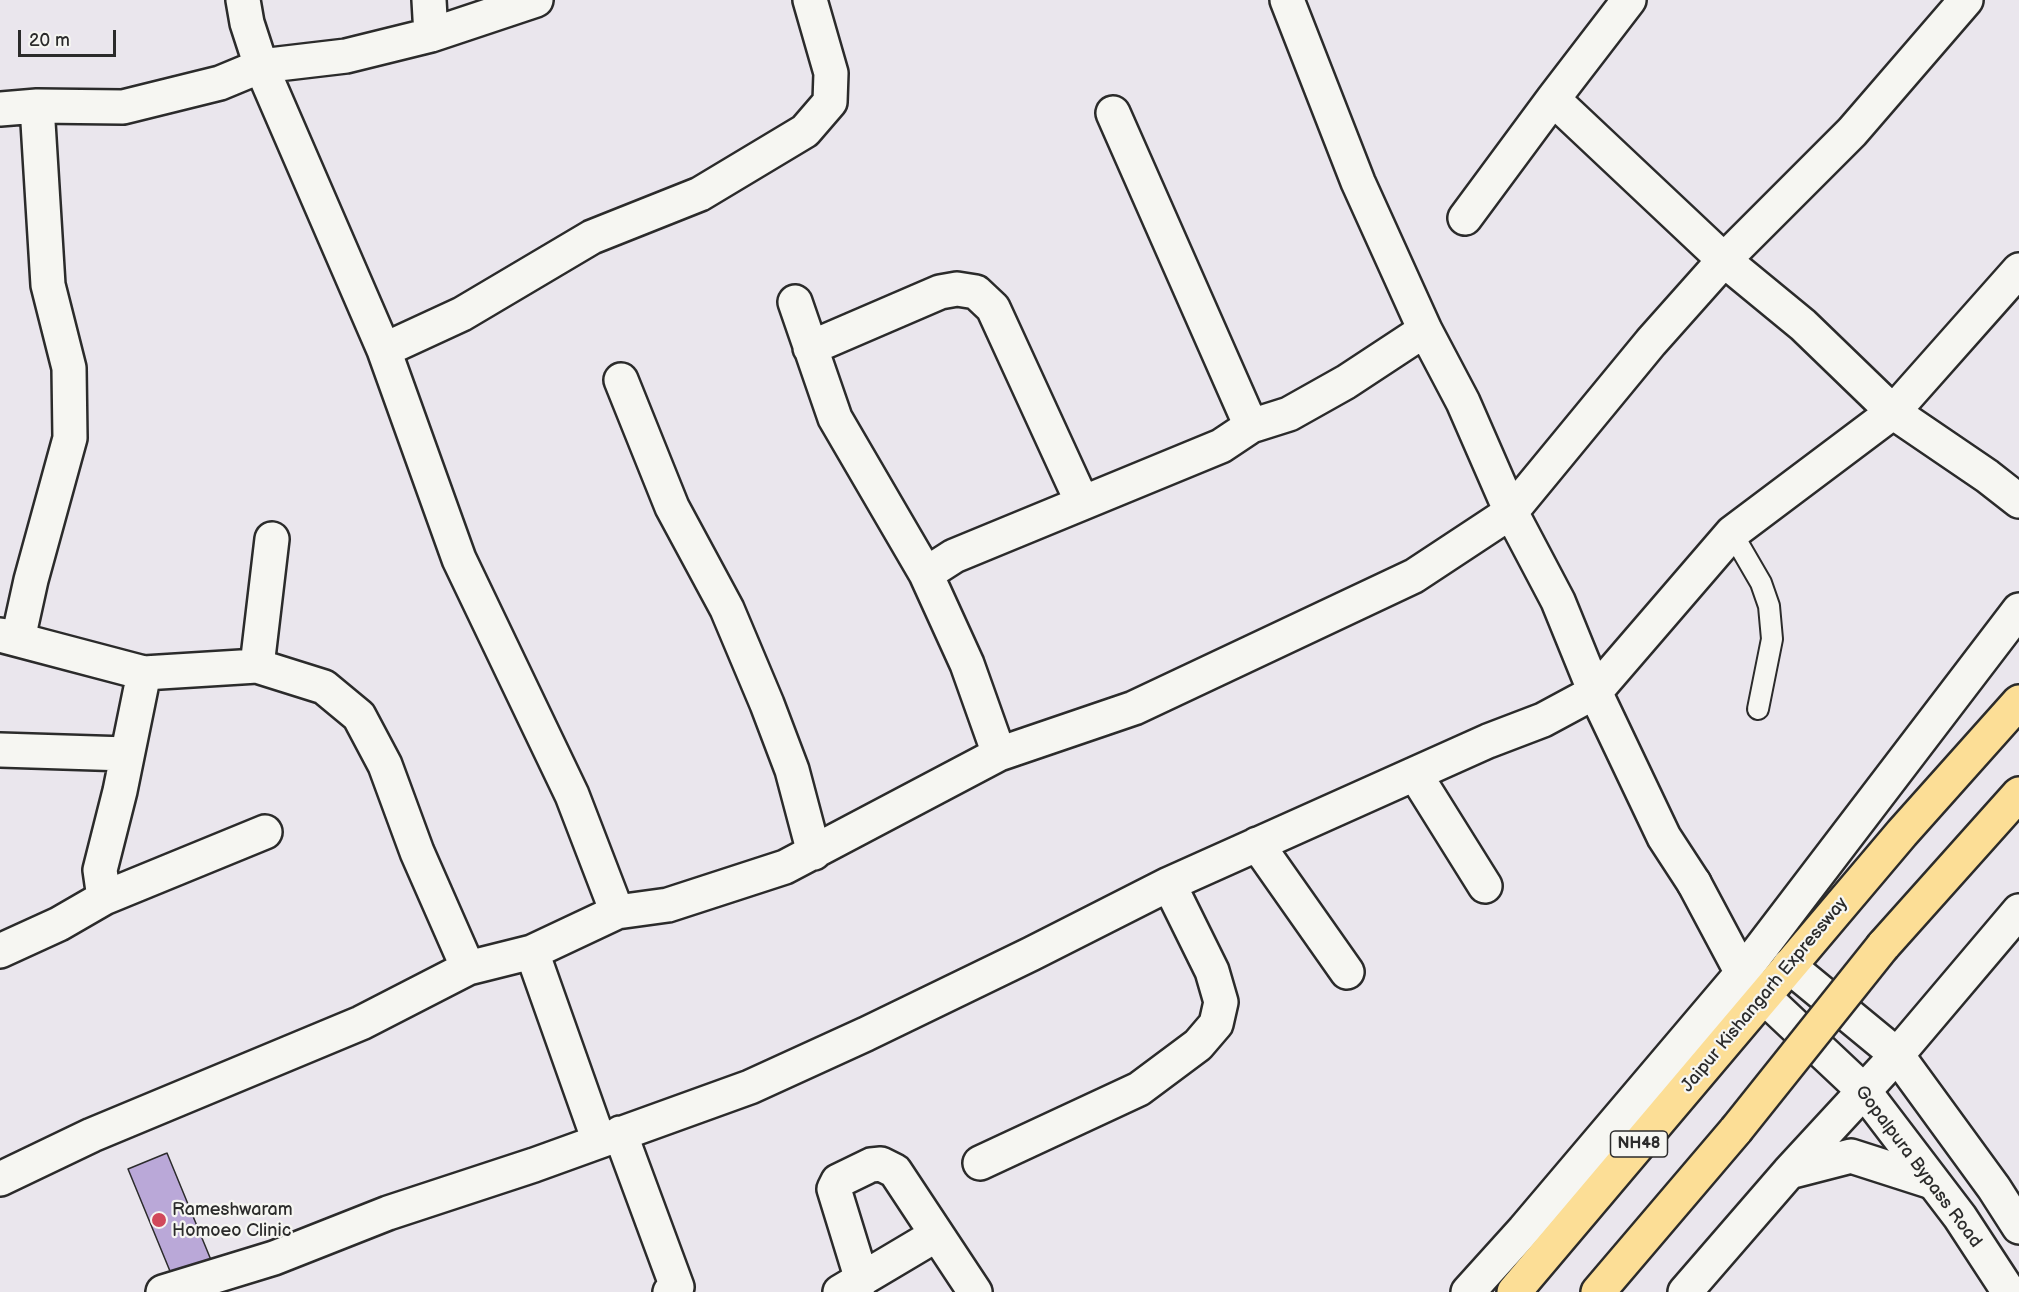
<!DOCTYPE html>
<html>
<head>
<meta charset="utf-8">
<style>
	body { margin:0 }
	#map { position:relative; width:2019px; height:1292px; overflow:hidden; background:#eae6ed; font-family:"Balsamiq Sans",sans-serif }
	canvas { display:block }
	.scale { position:absolute; left:18px; top:30px; width:98px; height:27px; box-sizing:border-box; border:3px solid #2b2b2b; border-top:0; padding-left:8px; font-size:18px; line-height:21px; white-space:nowrap; color:#2b2b2b; -webkit-text-stroke:4px #f6f6f2; paint-order:stroke }
</style>
</head>
<body>
<div id="map">
<canvas width="2019" height="1292"></canvas>
<div class="scale">20 m</div>
</div>
<script>
const context = document.querySelector('canvas').getContext('2d');
context.lineJoin = 'round';
function fill(path, color) { context.fillStyle = color; context.fill(path, 'evenodd'); }
const shape = rows => new Path2D(rows.map(r => 'M' + r).join(''));
function trace(path, color, width, dash) { context.strokeStyle = color; context.lineWidth = width; context.lineCap = dash ? 'butt' : 'round'; context.setLineDash(dash || []); context.stroke(path); }
function label(font, color, halo, rows, align = 'center') {
  context.font = font + ' "Balsamiq Sans",sans-serif'; context.lineWidth = 4.5; context.setLineDash([]); context.textBaseline = 'middle'; context.strokeStyle = halo; context.fillStyle = color; for (const [text, x, y, turn = 0] of rows) {
    context.save(); context.translate(x, y); context.rotate((+turn || 0) * Math.PI / 180); context.textAlign = isNaN(turn) ? turn : align; if (halo) context.strokeText(text, 0, 0); context.fillText(text, 0, 0); context.restore();
  }
}
const building = shape([
	[167,1153,211,1260,172,1276,128,1169,167,1153]
]);
const service = shape([
	[1732,533,1761,583,1769,606,1772,639,1758,709]
]);
const minor = shape([
	[429,0,431,35],
	[1287,0,1358,182,1425,330,1463,402,1511,512,1558,601,1595,692,1664,837,1694,883],
	[1629,0,1553,99,1724,260,1803,325,1893,412,1987,476,2019,501],
	[0,109,37,106],
	[1113,113,1251,426],
	[1465,218,1553,99],
	[795,302,835,418,926,574,967,664,999,754],
	[810,348,940,292,957,289,976,292,993,308,1082,502],
	[384,350,462,314,592,237,700,194,805,131,830,102,831,73,810,0],
	[621,380,672,507,727,609,767,704,792,770,814,853],
	[926,574,954,556,1221,446,1251,426,1289,414,1346,382,1425,330],
	[0,635,144,673,257,666,324,687,359,716,385,765,417,852,468,968],
	[18,639,31,580,70,438,69,368,48,285,37,106,123,107,220,83,261,66,346,56,431,35,536,0],
	[257,666,272,539],
	[0,750,127,754],
	[1415,774,1485,886],
	[1257,844,1347,972],
	[104,898,265,832],
	[617,912,668,905,785,867,999,754,1134,708,1414,576,1511,512,1651,342,1724,260,1852,132,1966,0],
	[0,951,59,924,104,898,100,870,120,791,144,673],
	[532,952,599,1141],
	[620,1133,677,1287,670,1292],
	[980,1163,1139,1089,1198,1045,1216,1024,1221,1002,1212,971,1169,884],
	[0,1179,92,1135,361,1023,468,968,532,952,617,912,572,795,459,559,384,350,261,66,247,23,243,0],
	[862,1280,834,1189,838,1181,871,1165,881,1164,895,1171,975,1292],
	[163,1292,274,1258,388,1213,534,1165,750,1087,866,1034,1031,954,1169,884,1488,741,1543,720,1595,692,1732,533,1893,412,2019,270],
	[840,1292,936,1235]
]);
const tertiary = shape([
	[1694,883,1742,973,1755,987],
	[1789,1172,1851,1156,1932,1182],
	[1468,1292,1524,1230,1742,973,2019,610],
	[1685,1292,1789,1172,1897,1055,2019,911]
]);
const secondary = shape([
	[1789,966,1897,1055,1994,1188,2019,1227],
	[1763,996,1864,1091,1960,1217,2009,1292]
]);
const trunk = shape([
	[1883,946,2019,794],
	[1514,1292,1902,833,2019,702],
	[1598,1292,1736,1130]
]);
const trunkBridge = shape([
	[1736,1130,1883,946]
]);
const markers = [
	[159,1220,8,"#d1495b"]
];
const shields = [
	[1639,1144,57]
];
const shieldNames = [
	["NH48",1639,1144]
];
const streetNames = [
	["Jaipur Kishangarh Expressway",1765,995,-50],
	["Gopalpura Bypass Road",1918,1167,53]
];
const poiNames = [
	["Rameshwaram",172,1210],
	["Homoeo Clinic",172,1231]
];
fill(building, '#baa8d8');
trace(building, '#2b2b2b', 1.5);
trace(service, '#2b2b2b', 24);
trace(minor, '#2b2b2b', 38);
trace(tertiary, '#2b2b2b', 38);
trace(secondary, '#2b2b2b', 38);
trace(trunk, '#2b2b2b', 38);
trace(service, '#f6f6f2', 20);
trace(minor, '#f6f6f2', 33);
trace(tertiary, '#f6f6f2', 33);
trace(secondary, '#f6f6f2', 33);
trace(trunk, '#fcde96', 33);
trace(trunkBridge, '#2b2b2b', 38, []);
trace(trunkBridge, '#fcde96', 33);
for (const [x, y, r, color] of markers) { const dot = new Path2D(); dot.arc(x, y, r, 0, 2 * Math.PI); context.fillStyle = color; context.fill(dot); trace(dot, '#f6f6f2', 2); }
for (const [x, y, w] of shields) { const box = new Path2D(); box.roundRect(x - w / 2, y - 13, w, 26, 4.5); context.fillStyle = '#f6f6f2'; context.fill(box); trace(box, '#2b2b2b', 1.5); }
label('bold 16px', '#2b2b2b', null, shieldNames);
label('18px', '#2b2b2b', '#f6f6f2', streetNames);
label('18px', '#2b2b2b', '#f6f6f2', poiNames, 'left');
</script>
</body>
</html>
